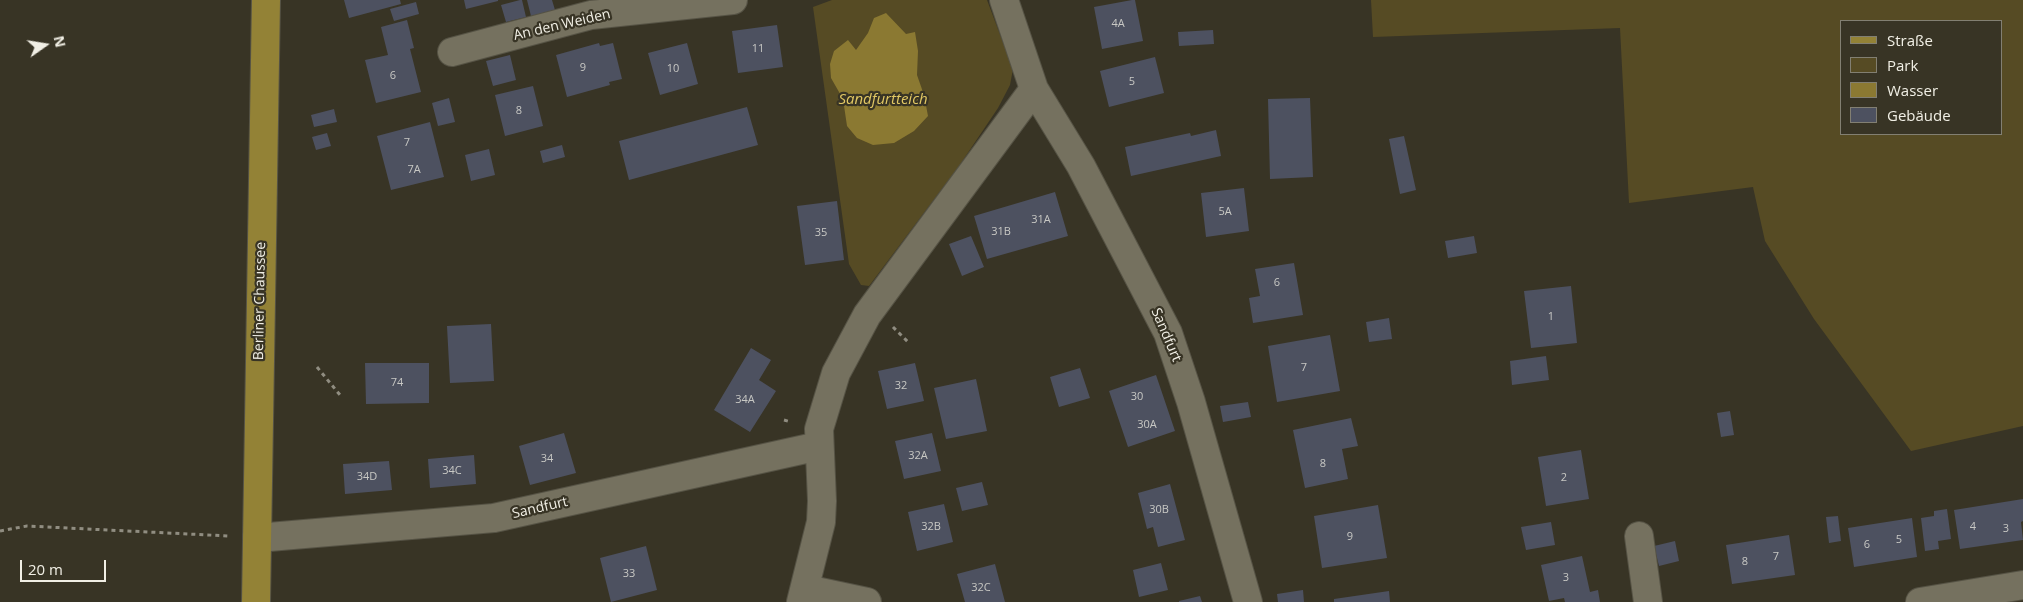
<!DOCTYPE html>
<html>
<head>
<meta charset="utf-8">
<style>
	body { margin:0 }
	#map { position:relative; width:2023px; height:602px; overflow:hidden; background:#383425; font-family:"Open Sans",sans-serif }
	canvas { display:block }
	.legend { position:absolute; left:1840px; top:20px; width:162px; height:115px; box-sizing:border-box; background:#383425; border:1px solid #827f72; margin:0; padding:6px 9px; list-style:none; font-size:15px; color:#f1efe5 }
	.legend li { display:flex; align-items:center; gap:10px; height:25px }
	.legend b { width:25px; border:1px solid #827f72 }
	.north { position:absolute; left:20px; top:20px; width:50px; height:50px; -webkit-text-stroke:4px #383425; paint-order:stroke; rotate:77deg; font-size:14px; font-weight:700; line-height:20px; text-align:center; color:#f1efe5 }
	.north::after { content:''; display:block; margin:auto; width:18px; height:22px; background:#f1efe5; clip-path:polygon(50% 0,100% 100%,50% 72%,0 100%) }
	.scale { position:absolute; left:20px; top:560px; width:86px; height:22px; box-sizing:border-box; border:2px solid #f1efe5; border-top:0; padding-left:6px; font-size:15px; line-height:18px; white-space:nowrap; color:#f1efe5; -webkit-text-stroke:4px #383425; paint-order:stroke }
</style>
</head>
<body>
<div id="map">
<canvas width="2023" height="602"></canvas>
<ul class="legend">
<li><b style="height:6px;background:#938236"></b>Straße</li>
<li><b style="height:14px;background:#564b24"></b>Park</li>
<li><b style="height:14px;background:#8b7932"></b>Wasser</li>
<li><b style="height:14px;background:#4d5160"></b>Gebäude</li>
</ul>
<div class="north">N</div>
<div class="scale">20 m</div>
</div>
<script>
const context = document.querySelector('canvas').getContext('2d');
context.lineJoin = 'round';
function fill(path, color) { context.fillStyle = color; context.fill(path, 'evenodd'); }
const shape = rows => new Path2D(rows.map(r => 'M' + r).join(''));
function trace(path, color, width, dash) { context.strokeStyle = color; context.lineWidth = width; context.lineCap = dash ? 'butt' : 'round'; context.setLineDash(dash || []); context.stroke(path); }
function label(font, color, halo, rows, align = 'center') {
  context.font = font + ' "Open Sans",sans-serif'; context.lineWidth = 4.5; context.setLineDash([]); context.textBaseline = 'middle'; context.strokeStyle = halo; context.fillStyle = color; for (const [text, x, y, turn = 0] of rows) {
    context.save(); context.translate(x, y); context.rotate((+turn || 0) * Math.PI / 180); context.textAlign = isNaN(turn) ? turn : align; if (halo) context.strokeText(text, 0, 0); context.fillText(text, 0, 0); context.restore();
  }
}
const green = shape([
	[832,0,987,0,1013,69,1010,85,998,108,959,166,869,286,861,285,849,264,813,7],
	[1371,0,2023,0,2023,426,1911,451,1814,319,1765,241,1753,187,1629,203,1620,28,1373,37],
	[2002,21,2002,134,1842,134,1842,21]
]);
const water = shape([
	[886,13,906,34,915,32,918,51,917,75,924,95,928,116,914,131,894,143,873,145,857,138,847,126,843,99,831,78,830,64,834,51,848,40,856,50,868,33,874,18]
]);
const building = shape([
	[344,0,400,0,401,4,349,18],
	[464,0,498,0,498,1,466,9],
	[520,0,522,0,526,17,506,22,501,5],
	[527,0,552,0,555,10,531,16],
	[1132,0,1135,0,1143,41,1102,49,1094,7],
	[416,2,419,14,394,21,390,9],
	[407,20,414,48,410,49,421,92,376,103,365,60,388,55,381,27],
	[777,25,783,67,738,73,732,31],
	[1213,30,1214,44,1179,46,1178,32],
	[599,43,600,46,613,43,622,79,609,82,610,85,567,97,556,55],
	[687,43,698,84,660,95,648,53],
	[510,55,516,80,493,86,486,61],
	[1155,57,1164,93,1109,107,1100,71],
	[533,86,543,126,505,136,495,95],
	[449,98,455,122,438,126,432,103],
	[1310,98,1313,177,1270,179,1268,99],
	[747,107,758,145,629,180,619,141],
	[334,109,337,122,314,127,311,115],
	[430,122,444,177,391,190,377,136],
	[1216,130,1221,156,1131,176,1125,147,1190,133,1191,136],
	[327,133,331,146,316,150,312,137],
	[1404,136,1416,190,1400,194,1389,139],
	[562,145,565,157,543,163,540,151],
	[489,149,495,175,471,181,465,155],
	[1244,188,1249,231,1206,237,1201,193],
	[1055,192,1068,236,987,259,974,216],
	[837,201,844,260,805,265,797,206],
	[971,236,984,267,962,276,949,244],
	[1474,236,1477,253,1448,258,1445,241],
	[1294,263,1303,315,1253,323,1249,298,1260,296,1255,269],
	[1571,286,1577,343,1531,348,1524,291],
	[1389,318,1392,339,1369,342,1366,322],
	[491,324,494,381,450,383,447,326],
	[1330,335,1340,391,1277,402,1268,346],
	[751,348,771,360,759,380,776,391,750,432,714,410],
	[1546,356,1549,380,1512,385,1510,361],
	[365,363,429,363,429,403,366,404],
	[915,363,924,401,887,409,878,371],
	[1080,368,1090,398,1059,407,1050,377],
	[1156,375,1175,431,1128,447,1109,391],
	[976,379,987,431,946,439,934,388],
	[1248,402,1251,417,1223,422,1220,406],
	[1730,411,1734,435,1721,437,1717,413],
	[1351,418,1358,446,1342,449,1348,479,1305,488,1293,430],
	[564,433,576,473,530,485,519,446],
	[932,433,941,471,904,479,895,441],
	[1581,450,1589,499,1546,506,1538,457],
	[474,455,476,484,430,488,428,459],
	[389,461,392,490,345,494,343,464],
	[982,482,988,505,962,511,956,488],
	[1170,484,1185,540,1158,547,1153,527,1147,529,1138,493],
	[2023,499,2023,521,2021,522,2023,540,1960,549,1954,510],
	[944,504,953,542,917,551,908,512],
	[1378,505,1387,558,1322,568,1314,516],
	[1947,509,1951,539,1938,541,1939,549,1925,551,1921,518,1934,516,1934,511],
	[1838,516,1841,541,1829,543,1826,517],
	[1912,518,1917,557,1854,567,1848,528],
	[1551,522,1555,545,1526,550,1521,527],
	[1789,535,1795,575,1732,584,1726,545],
	[1675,541,1679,561,1659,566,1654,546],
	[646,546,657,590,611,602,600,558],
	[1582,556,1590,592,1598,590,1600,602,1565,602,1564,598,1549,601,1541,565],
	[1161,563,1168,590,1139,597,1133,570],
	[995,564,1005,602,965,602,957,574],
	[1303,590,1304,602,1278,602,1277,594],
	[1389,591,1390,602,1334,602,1334,599],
	[1200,596,1202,602,1179,602,1179,601]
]);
const path = shape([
	[893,327,908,342],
	[317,367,340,395],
	[784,420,791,422],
	[0,531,27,526,229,536]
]);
const minor = shape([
	[1004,0,1034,89,1081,166,1168,333,1191,402,1248,602],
	[452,52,591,15,733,0],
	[1639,536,1648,602],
	[257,538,494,518,819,446],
	[806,589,867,602],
	[801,602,821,522,822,501,819,429,836,373,867,315,1034,89],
	[1920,602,2023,585]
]);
const major = shape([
	[256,602,266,0]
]);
const numberNames = [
	["4A",1118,24],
	["11",758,49],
	["9",583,68],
	["10",673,69],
	["6",393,76],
	["5",1132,82],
	["8",519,111],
	["7",407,143],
	["7A",414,170],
	["5A",1225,212],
	["31A",1041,220],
	["31B",1001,232],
	["35",821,233],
	["6",1277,283],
	["1",1551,317],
	["7",1304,368],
	["74",397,383],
	["32",901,386],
	["30",1137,397],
	["34A",745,400],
	["30A",1147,425],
	["32A",918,456],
	["34",547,459],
	["8",1323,464],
	["34C",452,471],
	["34D",367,477],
	["2",1564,478],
	["30B",1159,510],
	["32B",931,527],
	["4",1973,527],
	["3",2006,529],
	["9",1350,537],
	["5",1899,540],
	["6",1867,545],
	["7",1776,557],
	["8",1745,562],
	["33",629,574],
	["3",1566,578],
	["32C",981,588]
];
const streetNames = [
	["An den Weiden",562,25,-13],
	["Berliner Chaussee",260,301,-89],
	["Sandfurt",1166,335,67],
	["Sandfurt",540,508,-13]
];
const waterNames = [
	["Sandfurtteich",883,100]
];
fill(green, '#564b24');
fill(water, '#8b7932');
fill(building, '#4d5160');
trace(minor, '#565345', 30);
trace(major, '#565345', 30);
trace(path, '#908d81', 3, [4, 4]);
trace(minor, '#75715f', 28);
trace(major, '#938236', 28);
label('11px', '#c8c8c4', null, numberNames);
label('14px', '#f1efe5', '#383425', streetNames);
label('italic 15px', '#e2c864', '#383425', waterNames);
</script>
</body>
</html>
